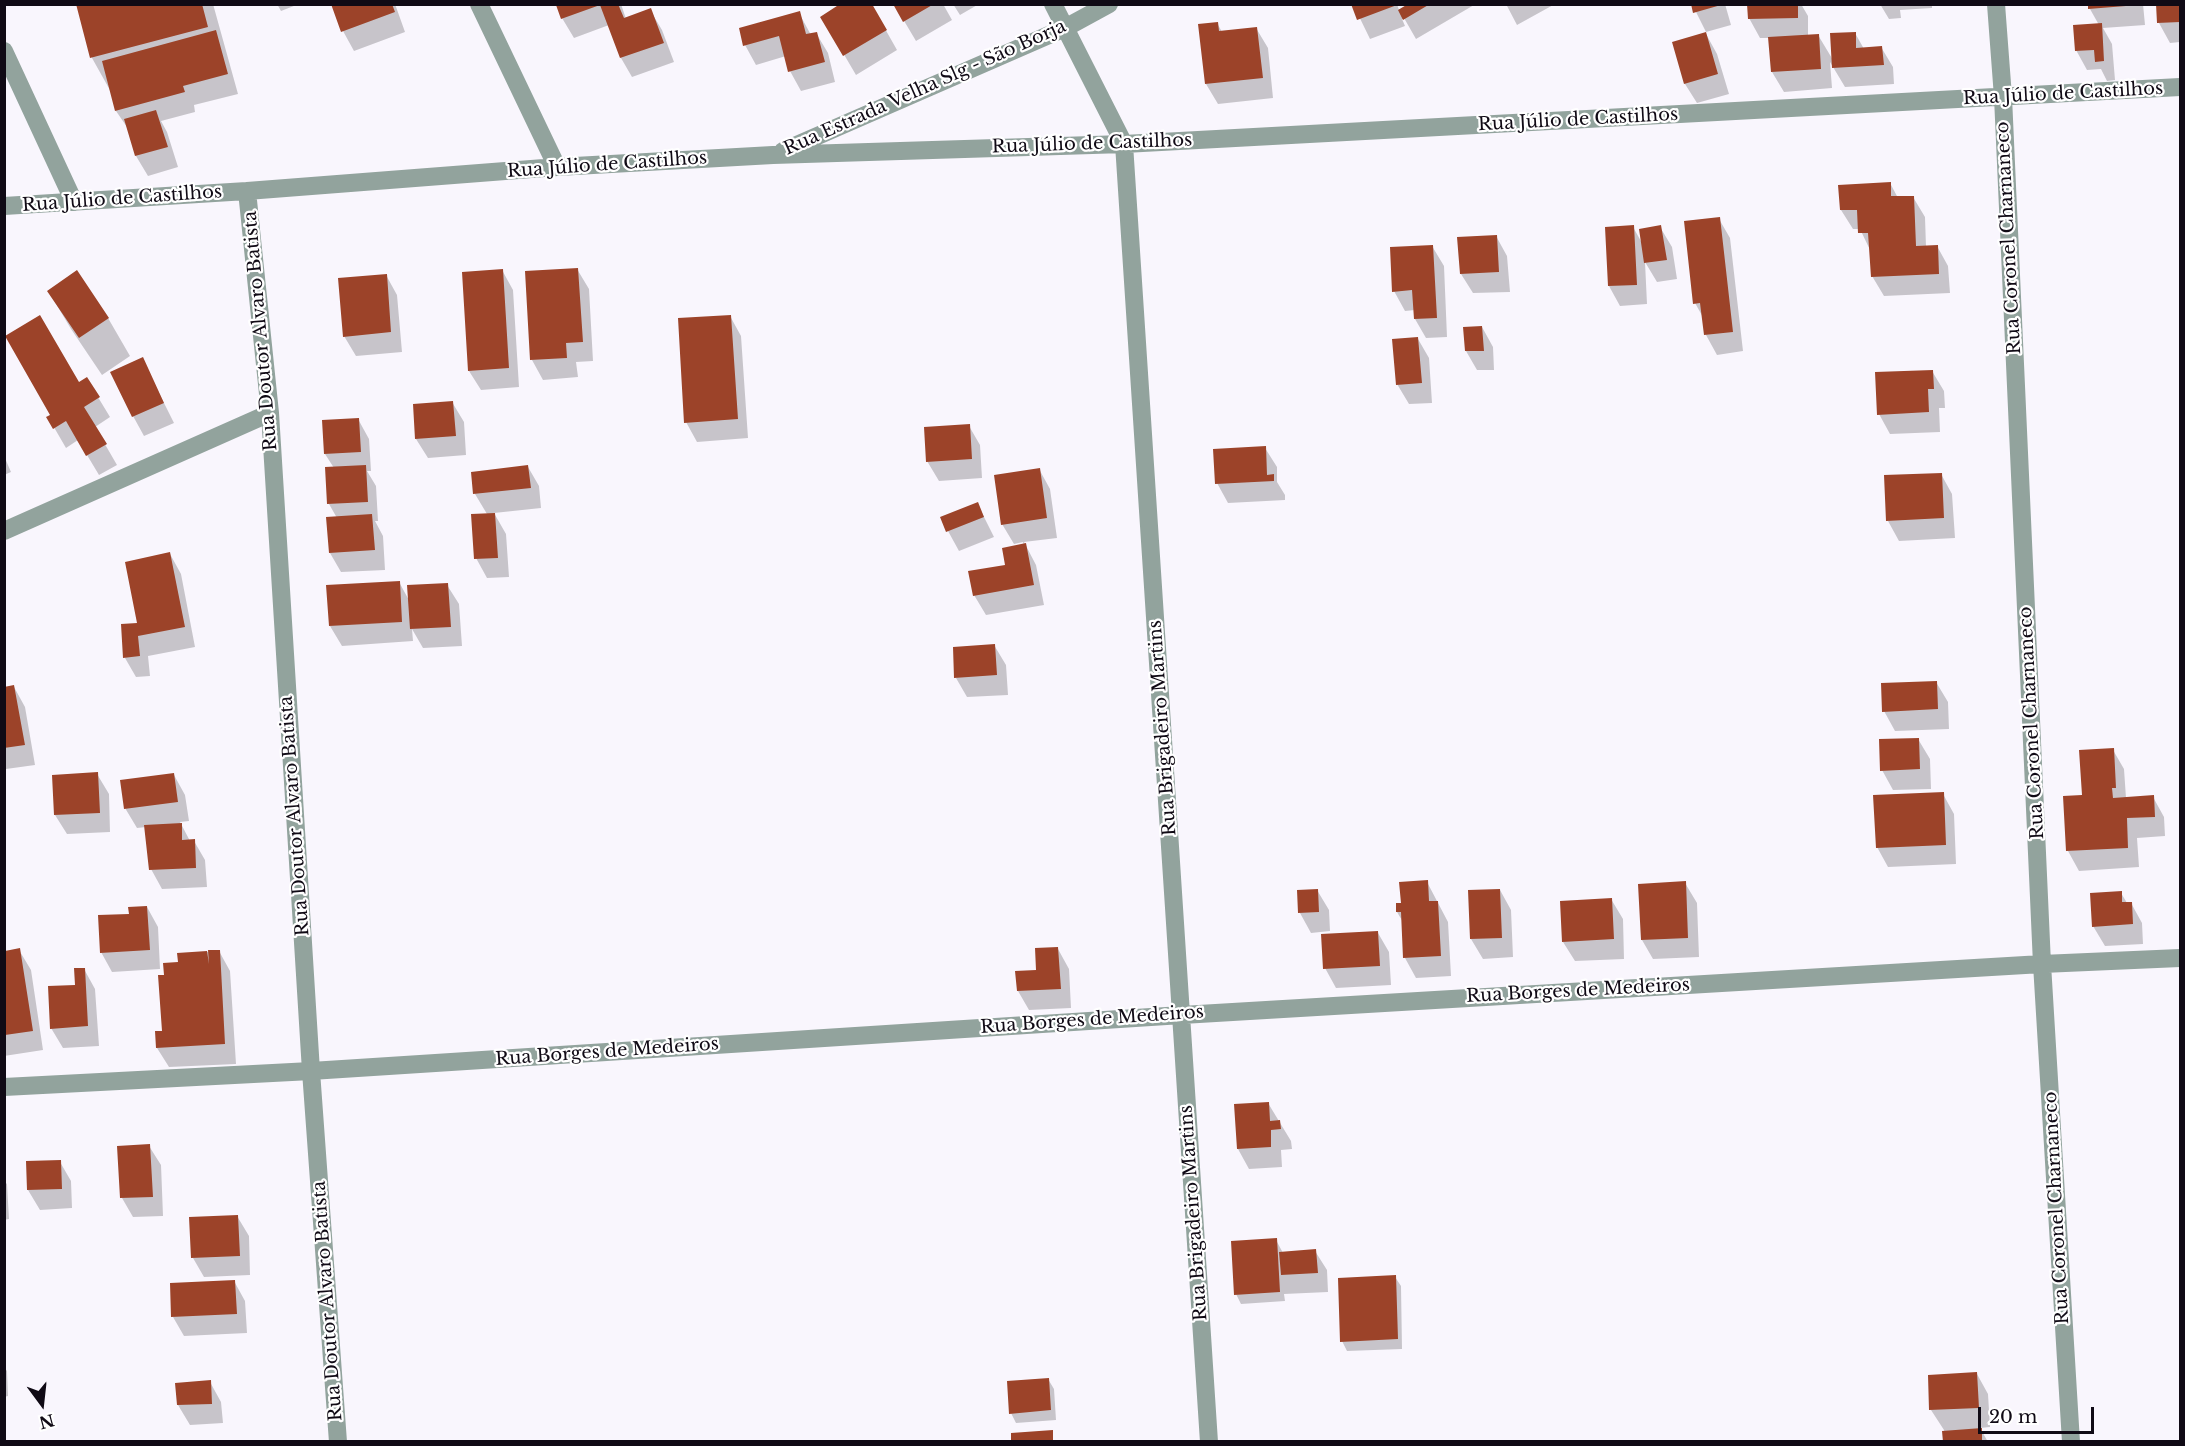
<!DOCTYPE html>
<html>
<head>
<meta charset="utf-8">
<style>
	body { margin:0 }
	#map { position:relative; width:2185px; height:1446px; overflow:hidden; background:#f9f6fd; font-family:"Libre Baskerville",serif }
	canvas { display:block }
	.frame { position:absolute; inset:0; border:6px solid #100a15; pointer-events:none }
	.north { position:absolute; left:12px; top:1374px; width:60px; height:60px; -webkit-text-stroke:4px #fff; paint-order:stroke; rotate:165deg; font-size:16px; font-weight:700; line-height:24px; text-align:center; color:#100a15 }
	.north::after { content:''; display:block; margin:auto; width:21px; height:27px; background:#100a15; clip-path:polygon(50% 0,100% 100%,50% 72%,0 100%) }
	.scale { position:absolute; left:1978px; top:1407px; width:116px; height:27px; box-sizing:border-box; border:3px solid #100a15; border-top:0; padding-left:8px; font-size:18px; line-height:21px; white-space:nowrap; color:#100a15; -webkit-text-stroke:4px #fff; paint-order:stroke }
</style>
</head>
<body>
<div id="map">
<canvas width="2185" height="1446"></canvas>
<div class="frame"></div>
<div class="north">N</div>
<div class="scale">20 m</div>
</div>
<script>
const context = document.querySelector('canvas').getContext('2d');
context.lineJoin = 'round';
function fill(path, color) { context.fillStyle = color; context.fill(path, 'evenodd'); }
const shape = rows => new Path2D(rows.map(r => 'M' + r).join(''));
function trace(path, color, width, dash) { context.strokeStyle = color; context.lineWidth = width; context.lineCap = dash ? 'butt' : 'round'; context.setLineDash(dash || []); context.stroke(path); }
function label(font, color, halo, rows, align = 'center') {
  context.font = font + ' "Libre Baskerville",serif'; context.lineWidth = 4.5; context.setLineDash([]); context.textBaseline = 'middle'; context.strokeStyle = halo; context.fillStyle = color; for (const [text, x, y, turn = 0] of rows) {
    context.save(); context.translate(x, y); context.rotate((+turn || 0) * Math.PI / 180); context.textAlign = isNaN(turn) ? turn : align; if (halo) context.strokeText(text, 0, 0); context.fillText(text, 0, 0); context.restore();
  }
}
const shadow = shape([
	[77,4,213,4,238,94,194,105,195,112,161,121,167,132,178,167,148,176,136,156,129,130,116,111,111,92,92,58],
	[277,4,299,4,281,11],
	[332,4,395,4,405,32,354,51,343,31],
	[557,4,621,4,626,19,650,10,662,30,674,62,632,77,621,58,609,25,574,38,562,18],
	[871,4,897,50,856,75,822,17],
	[894,4,943,4,952,20,916,41],
	[953,4,979,4,960,15],
	[1353,4,1397,4,1399,10,1411,4,1474,5,1416,39,1404,18,1402,19,1405,26,1370,39],
	[1506,4,1555,4,1517,25],
	[1692,4,1725,4,1731,25,1706,32],
	[1749,4,1801,4,1808,16,1808,36,1818,35,1833,60,1855,33,1864,49,1881,47,1893,67,1894,84,1845,87,1830,62,1832,88,1784,92,1772,72,1770,38,1760,38,1749,18],
	[1880,4,1932,4,1932,8,1900,10,1901,18,1889,19],
	[2089,4,2143,4,2145,25,2103,28,2112,44,2115,80,2107,81,2101,69,2087,70,2076,50,2099,25,2090,9],
	[2157,4,2180,4,2180,42,2170,43,2159,23],
	[799,13,811,35,816,33,828,53,835,82,801,91,790,71,786,56,756,65,745,45],
	[1217,23,1222,32,1256,28,1268,48,1273,98,1218,104,1206,84,1200,26],
	[1706,34,1717,54,1729,94,1697,103,1685,84,1674,43],
	[1890,183,1898,198,1913,197,1925,217,1926,247,1937,246,1948,266,1950,293,1884,296,1872,276,1871,252,1860,229,1853,229,1841,210],
	[1719,219,1730,238,1743,351,1717,355,1706,335,1704,319,1695,303],
	[1633,227,1642,243,1660,227,1672,247,1677,279,1657,282,1645,262,1647,304,1620,306,1609,286],
	[1496,236,1507,256,1510,292,1473,293,1461,274],
	[1432,246,1444,266,1447,337,1426,338,1415,319,1415,310,1405,311,1394,291],
	[577,269,589,289,593,361,576,362,578,377,543,380,532,360],
	[502,270,513,290,519,387,481,390,469,371],
	[386,275,397,295,402,352,356,356,344,336],
	[49,292,108,318,130,356,102,375,71,329],
	[730,316,741,336,748,438,697,442,686,422],
	[1482,327,1493,347,1494,370,1477,370,1466,351],
	[1418,339,1429,358,1432,403,1409,404,1397,384],
	[142,359,174,423,144,436,133,416],
	[1932,371,1944,391,1945,408,1939,408,1940,432,1890,434,1879,414],
	[87,379,110,417,95,427,117,465,99,475,78,440,66,448,48,417,78,384],
	[452,402,464,422,466,455,428,458,416,439],
	[358,419,369,439,371,471,367,471,376,486,378,521,375,521,383,536,385,570,341,572,330,553,337,518,329,504,327,469,334,468,325,454],
	[969,426,980,445,982,478,939,481,927,461],
	[1265,448,1277,467,1277,482,1285,495,1285,500,1228,503,1217,483],
	[4,456,11,472,4,475],
	[528,467,539,486,541,508,494,513,506,534,509,577,487,578,476,558,487,514,475,494,472,473],
	[1039,469,1050,489,1057,538,1024,542,1036,565,1044,605,986,615,974,595,1007,566,1024,545,1023,542,1014,544,1002,524],
	[1941,474,1952,494,1955,538,1899,541,1888,521],
	[977,503,994,537,959,551,948,531],
	[170,554,181,574,195,647,148,656,150,676,136,677,125,658],
	[399,582,410,602,447,585,459,604,462,646,423,648,412,629,413,641,342,646,330,626],
	[994,645,1006,665,1008,695,967,697,956,678],
	[1936,682,1948,702,1949,729,1895,731,1884,711],
	[14,687,25,707,35,765,6,769,4,766,4,689],
	[1918,739,1930,759,1931,789,1893,790,1882,770],
	[2113,750,2124,769,2126,798,2153,797,2164,817,2165,836,2137,838,2139,867,2079,871,2068,851,2083,796],
	[97,774,109,794,110,832,67,834,55,815],
	[174,775,185,795,189,821,180,822,190,841,194,841,205,860,207,887,162,889,151,869,146,827,137,828,125,808],
	[1943,794,1954,814,1956,864,1888,867,1877,847],
	[1427,882,1448,922,1451,976,1416,978,1405,958,1403,922,1397,912,1402,904],
	[1685,883,1697,903,1699,957,1653,959,1642,940],
	[1317,890,1329,910,1330,931,1311,933,1300,913,1299,891],
	[1500,890,1511,910,1513,957,1483,959,1471,939],
	[2121,893,2127,903,2131,903,2142,923,2143,944,2105,946,2093,926],
	[1611,899,1623,919,1624,959,1575,961,1563,942],
	[147,907,158,927,160,969,112,972,101,952,130,915],
	[1378,933,1389,952,1391,985,1336,988,1325,968],
	[1058,949,1069,969,1071,1008,1029,1010,1018,991],
	[19,950,31,970,43,1050,4,1056,4,952],
	[219,951,230,971,236,1064,169,1067,157,1048,163,1032,165,976,180,964,179,954],
	[84,969,95,989,99,1046,63,1048,51,1028,77,986],
	[1268,1103,1291,1141,1292,1149,1281,1150,1282,1167,1249,1169,1238,1149,1236,1105],
	[149,1146,161,1165,163,1216,133,1217,122,1198],
	[60,1162,71,1181,72,1208,40,1210,28,1190],
	[4,1181,7,1184,9,1219,4,1220],
	[237,1216,249,1236,250,1275,204,1277,193,1258],
	[1276,1240,1283,1253,1315,1251,1327,1270,1328,1292,1284,1294,1285,1301,1241,1304,1236,1294],
	[1395,1277,1401,1286,1402,1349,1347,1351,1342,1341],
	[234,1281,245,1301,247,1333,184,1336,173,1317],
	[4,1367,7,1371,8,1396,4,1397],
	[1977,1374,1988,1394,1990,1427,1980,1428,1988,1442,1945,1442,1944,1430,1931,1410,1929,1376],
	[1048,1379,1054,1389,1056,1420,1016,1423,1011,1413],
	[210,1382,221,1402,223,1423,190,1425,178,1405,177,1384]
]);
const building = shape([
	[76,4,202,4,208,27,90,58],
	[331,4,392,4,395,12,341,32],
	[618,4,624,18,651,8,664,43,620,58,600,5,561,19,556,5],
	[840,4,872,4,887,30,843,56,820,17],
	[893,4,934,4,903,22],
	[1351,4,1397,4,1397,5,1357,20],
	[1408,4,1430,4,1403,20,1398,10],
	[1691,4,1721,4,1721,5,1693,13],
	[1747,4,1798,4,1798,18,1748,19],
	[2088,4,2126,4,2126,6,2088,9],
	[2156,4,2180,4,2180,22,2157,23],
	[800,11,806,34,817,32,825,62,788,72,779,36,743,46,739,28],
	[1218,22,1219,31,1257,27,1263,78,1205,84,1198,24],
	[2102,23,2104,61,2095,62,2094,50,2075,51,2073,25],
	[216,30,228,74,183,86,185,92,115,111,102,61],
	[1706,32,1718,74,1684,84,1672,42],
	[1856,32,1856,48,1882,46,1884,65,1832,68,1830,33],
	[1819,34,1821,69,1771,72,1768,37],
	[156,110,168,147,135,156,124,119],
	[1891,182,1891,196,1914,196,1916,246,1938,245,1939,274,1871,277,1868,233,1858,233,1857,210,1840,210,1838,185],
	[1720,217,1733,332,1704,335,1700,303,1693,304,1684,221],
	[1634,225,1637,285,1608,286,1605,227],
	[1661,225,1667,260,1644,263,1639,229],
	[1497,235,1499,272,1460,274,1457,237],
	[1433,245,1437,318,1414,319,1412,290,1392,292,1390,247],
	[578,268,583,342,566,343,567,358,530,360,525,271],
	[503,269,509,368,468,371,462,272],
	[77,270,109,318,79,338,47,291],
	[387,274,391,332,343,337,338,278],
	[40,315,79,382,87,377,100,397,84,407,107,444,86,456,66,421,53,429,46,417,50,415,5,336],
	[731,315,738,419,684,423,678,318],
	[1482,326,1484,351,1465,351,1463,327],
	[1418,337,1422,383,1396,385,1392,339],
	[143,357,164,403,132,417,110,372],
	[1933,370,1934,389,1928,389,1929,412,1877,415,1875,372],
	[453,401,456,436,415,439,413,404],
	[359,418,361,452,324,454,322,420],
	[970,424,972,459,926,462,924,427],
	[1266,446,1267,475,1274,474,1274,481,1215,484,1213,449],
	[366,465,368,502,327,504,325,467],
	[528,465,531,488,473,494,471,472],
	[1040,468,1047,518,1001,525,994,475],
	[1942,473,1944,518,1886,521,1884,475],
	[978,502,984,517,946,532,940,517],
	[495,513,498,558,474,559,471,514],
	[372,514,375,550,329,553,326,517],
	[1026,543,1034,585,973,596,968,571,1005,565,1002,548],
	[170,552,185,627,138,636,140,656,123,658,121,624,137,623,125,562],
	[400,581,402,622,329,626,326,585],
	[448,583,451,627,410,629,407,585],
	[995,644,997,675,954,678,953,647],
	[1937,681,1938,709,1882,712,1881,683],
	[14,685,25,745,4,748,4,687],
	[1919,738,1920,769,1880,771,1879,739],
	[2114,748,2116,788,2112,788,2113,798,2154,795,2155,817,2127,818,2128,848,2066,851,2063,796,2082,795,2079,750],
	[98,772,100,813,54,815,52,775],
	[174,773,178,802,124,809,120,780],
	[1944,792,1946,845,1876,848,1873,795],
	[182,823,182,840,195,839,196,868,149,870,144,825],
	[1428,880,1429,901,1438,901,1441,956,1403,958,1401,912,1396,912,1396,903,1401,903,1399,882],
	[1686,881,1688,938,1641,940,1638,884],
	[1318,889,1319,912,1298,913,1297,890],
	[1500,889,1502,938,1470,939,1468,890],
	[2122,891,2122,902,2132,902,2133,924,2092,927,2090,893],
	[1612,898,1614,939,1562,942,1560,901],
	[147,906,150,950,100,953,98,915,129,914,128,907],
	[1378,931,1380,966,1323,969,1321,934],
	[1058,947,1061,989,1017,991,1015,971,1036,970,1035,948],
	[20,948,33,1031,5,1035,5,951],
	[208,950,220,950,225,1044,156,1048,155,1031,162,1031,158,975,164,975,163,963,178,962,177,953,207,951,209,964],
	[74,968,85,968,88,1026,50,1029,48,986,75,985],
	[1269,1102,1270,1121,1280,1120,1281,1129,1271,1130,1271,1147,1237,1149,1234,1104],
	[150,1144,153,1197,120,1198,117,1146],
	[61,1160,62,1189,27,1190,26,1161],
	[238,1215,240,1256,191,1258,189,1217],
	[1277,1238,1280,1292,1234,1295,1231,1241],
	[1316,1249,1318,1273,1281,1275,1279,1252],
	[1396,1275,1398,1339,1340,1342,1338,1278],
	[235,1280,237,1314,171,1317,170,1283],
	[1977,1372,1979,1408,1929,1410,1928,1375],
	[1049,1378,1051,1410,1009,1414,1007,1381],
	[211,1380,212,1404,177,1405,175,1383],
	[1982,1428,1982,1442,1943,1442,1942,1431],
	[1053,1430,1053,1442,1011,1442,1011,1433]
]);
const minor = shape([
	[479,4,557,167],
	[1053,4,1124,144,1209,1442],
	[1996,4,2003,97,2042,964,2071,1442],
	[4,51,74,202],
	[783,151,1065,28,1109,4],
	[247,191,270,413,311,1071,338,1442],
	[4,206,247,191,557,167,773,155,1124,144,2180,87],
	[4,531,270,413],
	[4,1087,311,1071,1182,1015,2042,964,2180,958]
]);
const streetNames = [
	["Rua Estrada Velha Slg - São Borja",925,88,-24],
	["Rua Júlio de Castilhos",2063,94,-3],
	["Rua Júlio de Castilhos",1578,120,-3],
	["Rua Júlio de Castilhos",1092,144,-2],
	["Rua Júlio de Castilhos",607,165,-4],
	["Rua Júlio de Castilhos",122,199,-4],
	["Rua Coronel Charnaneco",2009,238,-93],
	["Rua Doutor Alvaro Batista",261,331,-95],
	["Rua Coronel Charnaneco",2032,723,-93],
	["Rua Brigadeiro Martins",1163,728,-94],
	["Rua Doutor Alvaro Batista",295,816,-94],
	["Rua Borges de Medeiros",1578,991,-3],
	["Rua Borges de Medeiros",1092,1020,-4],
	["Rua Borges de Medeiros",607,1052,-4],
	["Rua Coronel Charnaneco",2057,1208,-93],
	["Rua Brigadeiro Martins",1194,1213,-94],
	["Rua Doutor Alvaro Batista",328,1301,-94]
];
fill(shadow, '#0003');
fill(building, '#9c4329');
trace(minor, '#92a39d', 18);
label('18px', '#100a15', '#fff', streetNames);
</script>
</body>
</html>
